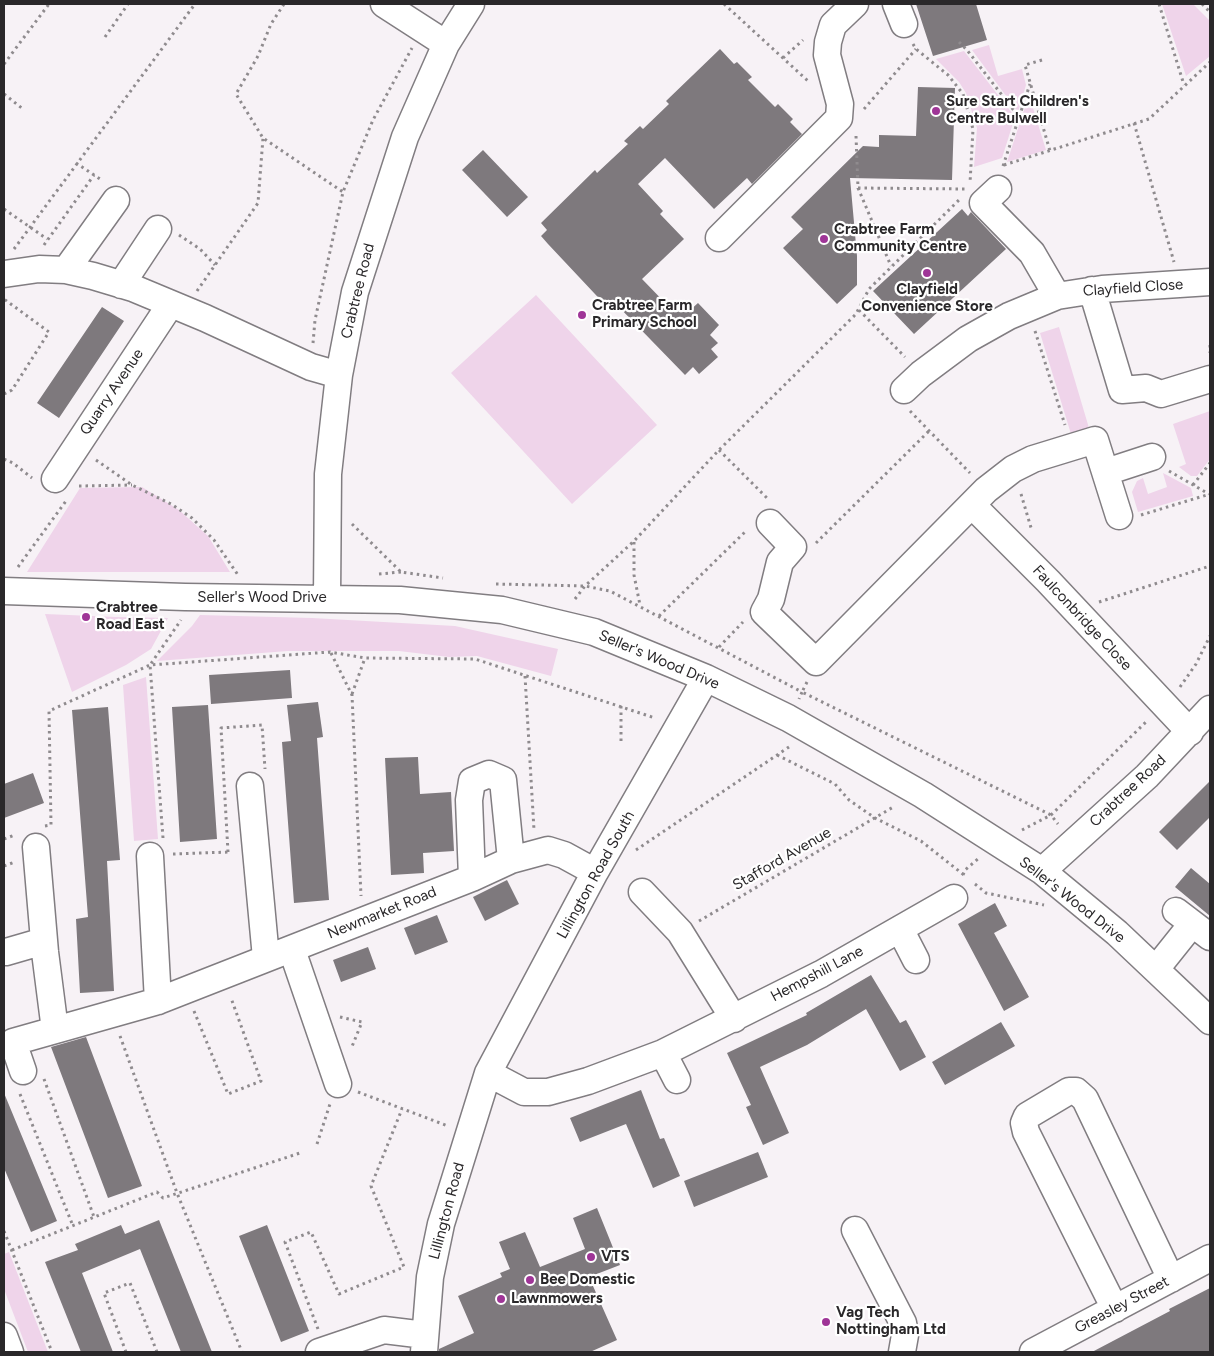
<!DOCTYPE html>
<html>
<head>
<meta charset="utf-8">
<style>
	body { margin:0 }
	#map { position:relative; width:1214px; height:1356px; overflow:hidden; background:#f7f2f6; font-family:Figtree,sans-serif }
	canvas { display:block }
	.frame { position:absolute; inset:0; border:5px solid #2a282a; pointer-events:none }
</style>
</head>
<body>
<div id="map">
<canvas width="1214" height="1356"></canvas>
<div class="frame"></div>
</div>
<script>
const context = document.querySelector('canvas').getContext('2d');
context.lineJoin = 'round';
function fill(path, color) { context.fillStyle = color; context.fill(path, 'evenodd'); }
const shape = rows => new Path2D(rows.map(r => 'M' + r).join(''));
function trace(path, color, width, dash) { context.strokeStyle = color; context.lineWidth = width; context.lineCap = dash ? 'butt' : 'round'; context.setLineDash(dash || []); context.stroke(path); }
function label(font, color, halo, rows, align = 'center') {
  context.font = font + ' Figtree,sans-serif'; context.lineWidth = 4.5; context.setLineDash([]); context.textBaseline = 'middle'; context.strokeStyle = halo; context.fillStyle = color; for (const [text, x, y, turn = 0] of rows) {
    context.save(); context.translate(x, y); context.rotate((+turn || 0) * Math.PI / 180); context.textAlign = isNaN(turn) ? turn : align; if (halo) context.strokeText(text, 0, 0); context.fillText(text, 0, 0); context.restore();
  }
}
const green = shape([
	[1162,4,1193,4,1210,21,1210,56,1186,76],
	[989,45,998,76,1022,69,1026,85,1018,112,972,50],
	[964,51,1015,117,1002,158,974,167,977,128,966,93,959,82,936,59],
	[1029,95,1046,150,1007,162],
	[536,295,657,425,572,504,451,373],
	[1059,327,1089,428,1071,434,1040,333],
	[1210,411,1210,459,1197,476,1191,476,1179,467,1186,464,1173,424],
	[1163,473,1191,488,1193,496,1138,512,1132,492,1137,481,1143,478,1148,494,1167,487],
	[142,487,179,510,208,536,230,572,27,572,80,488],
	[45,614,116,617,168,618,151,649,126,665,72,692],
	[200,615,312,618,455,626,558,649,551,676,477,656,449,657,399,651,288,651,157,661,192,626],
	[146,677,158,839,134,841,123,685],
	[9,1252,48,1352,28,1352,4,1289,4,1254]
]);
const building = shape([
	[916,4,976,4,987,40,933,56],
	[720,49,734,64,737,62,752,77,748,80,775,107,778,104,793,119,790,122,802,134,752,184,747,178,714,209,665,158,638,184,663,211,660,214,684,239,642,279,673,311,681,304,688,312,698,303,719,325,710,335,718,343,711,349,718,357,699,374,693,367,685,375,616,304,610,310,548,244,541,236,547,230,541,223,595,170,597,173,628,144,624,141,640,126,643,129,669,104,666,101],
	[918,87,955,88,952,180,850,178,857,256,857,285,837,304,783,248,803,229,791,217,863,146,879,147,879,135,916,136],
	[483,150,528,197,507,217,462,170],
	[962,209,968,216,971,212,1006,249,914,334,873,291],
	[102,307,124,321,59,418,37,403],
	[290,670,292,698,211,704,209,675],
	[318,702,323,737,317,738,329,900,294,903,282,742,291,741,287,705],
	[208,705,217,839,180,842,172,707],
	[108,707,120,860,107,861,114,991,80,993,76,919,88,917,72,710],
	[418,757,420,794,451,792,454,851,423,853,424,873,391,875,385,758],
	[33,773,44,803,4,818,4,784],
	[1210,781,1210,817,1177,850,1159,832],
	[1191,868,1210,884,1210,916,1175,887],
	[507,880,519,904,485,921,473,897],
	[995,903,1007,926,994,933,1029,997,1004,1011,958,924],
	[437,915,448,942,415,955,404,928],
	[368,947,376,969,341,982,333,960],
	[871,975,900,1023,906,1020,926,1057,900,1071,866,1009,807,1045,760,1067,789,1133,763,1145,746,1107,751,1105,727,1053,807,1015,806,1013],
	[1001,1022,1015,1046,945,1085,932,1062],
	[86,1037,142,1186,108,1198,51,1047],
	[641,1090,660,1139,664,1138,680,1176,653,1188,626,1124,580,1142,570,1118],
	[4,1093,57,1221,31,1232,4,1168],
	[758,1152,768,1177,694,1207,684,1181],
	[597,1208,620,1265,589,1277,617,1340,590,1352,439,1352,439,1349,474,1333,458,1296,502,1277,500,1273,510,1269,499,1242,525,1232,540,1267,585,1249,573,1218],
	[159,1220,212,1352,181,1352,140,1249,82,1273,113,1352,81,1352,45,1262,78,1250,75,1244,121,1225,125,1234],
	[267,1225,309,1331,281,1342,239,1236],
	[1210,1288,1210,1352,1092,1352,1170,1311,1169,1309]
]);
const path = shape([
	[284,4,271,24,258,56,236,94,263,138,343,192],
	[724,4,808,81],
	[1159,4,1184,85],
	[1202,4,1210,12],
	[105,37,128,4],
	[959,42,967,50,1019,117],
	[913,44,916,49,948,75,963,94,973,129,970,183],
	[783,58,803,40],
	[1042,60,1025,65,1050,151],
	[4,64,49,4],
	[4,94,23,109],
	[864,109,916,49],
	[1134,123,1174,262],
	[856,136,858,188,891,266],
	[76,163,103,181],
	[1004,165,1149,119,1210,62],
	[1003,166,1030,84],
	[858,188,965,189],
	[4,209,47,239],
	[179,235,200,249,215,265],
	[44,245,94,175],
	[14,249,195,4],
	[197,291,258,203,263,138],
	[859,310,905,357],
	[1035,331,1065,425],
	[313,343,315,320,343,192,373,120,412,48],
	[1210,345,1210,353],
	[4,394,12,390,49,332,4,299],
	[910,411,970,473],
	[719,450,768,499],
	[4,459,13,463,32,478],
	[96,460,132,485,171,504,192,518,214,540,238,575],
	[1169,471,1209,494],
	[1193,485,1210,463],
	[79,486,132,485],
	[1021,494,1032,531],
	[1141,515,1210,494],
	[352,524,401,572,443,578],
	[634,542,634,575,640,605],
	[816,543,929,431],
	[18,567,66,501],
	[379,574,401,572],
	[496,584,585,586,610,591,802,692,799,699],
	[575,599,585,586,634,541,719,450,856,314,869,289,960,199],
	[1099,602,1210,566],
	[659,616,747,530],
	[719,647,743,622],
	[331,653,352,695,361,896],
	[525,676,534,830],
	[807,682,802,692,1051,815,1058,824],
	[1180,687,1196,664,1210,636],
	[352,694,365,658],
	[621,706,621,743],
	[777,755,835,784,849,800,875,818,921,841,964,875],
	[45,826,51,825,49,711,150,665,330,652,365,658,475,659,655,718],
	[1022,830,1051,815,1148,720],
	[163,838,150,665,181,620],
	[4,839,15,835],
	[636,850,789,747],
	[228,852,221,728,262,725,265,769],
	[173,854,229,852],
	[4,866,15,862],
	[963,875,965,870,979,858],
	[975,884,986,893,1044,905],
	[699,921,895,806],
	[194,1011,228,1094,261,1081,231,998],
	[340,1017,362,1022,351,1049],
	[120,1036,177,1193,242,1352],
	[44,1079,94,1217],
	[358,1092,448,1126],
	[20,1094,73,1226],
	[317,1144,330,1104],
	[4,1231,52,1352],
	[12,1250,157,1192,163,1198,300,1153],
	[318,1329,285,1242,311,1232,339,1294,404,1267,371,1186,402,1109],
	[126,1352,104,1293,130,1283,157,1352]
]);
const minor = shape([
	[384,4,446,44],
	[896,4,904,24],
	[998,189,983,203,1032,253,1057,296],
	[719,238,839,118,840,104,827,55,828,42,833,25,855,4],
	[66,270,116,200],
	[4,274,39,269,66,270,93,276,133,288,205,318,311,367,339,375],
	[121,285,158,229],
	[1092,290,1122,390,1146,388,1161,394,1210,379],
	[904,390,921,374,968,339,1009,316,1057,296,1102,289,1210,282],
	[1106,472,1152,457],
	[55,479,170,305],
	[972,505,1048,581,1190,732],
	[770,523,793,547,780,562,771,599,764,612,816,662,986,490,1013,469,1033,459,1095,440,1119,516],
	[4,591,185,597,400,600,502,610,594,632,706,678,788,718,923,795,1042,871,1117,933,1210,1021],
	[327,598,328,474,339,375,355,292,405,137,446,44,471,4],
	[250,786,266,958],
	[36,847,45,952,55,1030],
	[150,856,158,1001],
	[1042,871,1147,776,1210,709],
	[472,878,469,800,472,781,489,774,503,780,511,860],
	[642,892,680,932,734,1019],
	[1176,911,1210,937],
	[900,929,916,960],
	[292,950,338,1084],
	[6,952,44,941],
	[1156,969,1192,924],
	[663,1053,677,1080],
	[23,1071,13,1042,158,1001,472,878,511,860,548,850,564,855,595,872],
	[488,1073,524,1092,548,1092,588,1081,663,1053,821,974,954,898],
	[855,1230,903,1323,905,1335,902,1352],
	[1115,1309,1026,1132,1024,1123,1027,1116,1069,1091,1076,1091,1085,1099,1171,1279],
	[4,1336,10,1352],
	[319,1352,384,1330,425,1335],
	[424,1352,430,1277,441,1224,488,1073,595,872,706,678],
	[1033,1352,1210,1258]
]);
const markers = [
	[936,111,5,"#9f3597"],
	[824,239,5,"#9f3597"],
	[927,273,5,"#9f3597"],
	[582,315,5,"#9f3597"],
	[86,617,5,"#9f3597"],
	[591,1257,5,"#9f3597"],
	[530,1280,5,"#9f3597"],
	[501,1299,5,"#9f3597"],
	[826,1322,5,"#9f3597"]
];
const poiNames = [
	["Sure Start Children's",946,102],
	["Centre Bulwell",946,119],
	["Crabtree Farm",834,230],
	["Community Centre",834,247],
	["Clayfield",927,290,"center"],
	["Convenience Store",927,307,"center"],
	["Crabtree Farm",592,306],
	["Primary School",592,323],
	["Crabtree",96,608],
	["Road East",96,625],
	["VTS",601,1257],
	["Bee Domestic",540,1280],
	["Lawnmowers",511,1299],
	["Vag Tech",836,1313],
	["Nottingham Ltd",836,1330]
];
const streetNames = [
	["Clayfield Close",1133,288,-4],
	["Crabtree Road",358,291,-76],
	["Quarry Avenue",112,392,-56],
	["Seller's Wood Drive",262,598],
	["Faulconbridge Close",1082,618,47],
	["Seller's Wood Drive",659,660,23],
	["Crabtree Road",1128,791,-43],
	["Stafford Avenue",782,859,-30],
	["Lillington Road South",596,875,-61],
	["Seller's Wood Drive",1072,900,38],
	["Newmarket Road",382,913,-22],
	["Hempshill Lane",817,974,-28],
	["Lillington Road",447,1211,-75],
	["Greasley Street",1122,1305,-28]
];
fill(green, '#efd4ea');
fill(building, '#7e797d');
trace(minor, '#817d81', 29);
trace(path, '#8f8b8e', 3, [2.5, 4]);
trace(minor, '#fff', 26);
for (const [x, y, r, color] of markers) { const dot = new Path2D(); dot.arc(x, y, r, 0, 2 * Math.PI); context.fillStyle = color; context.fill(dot); trace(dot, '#fff', 2); }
label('bold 15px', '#2a282a', '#fff', poiNames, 'left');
label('15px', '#2a282a', '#fff', streetNames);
</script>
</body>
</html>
